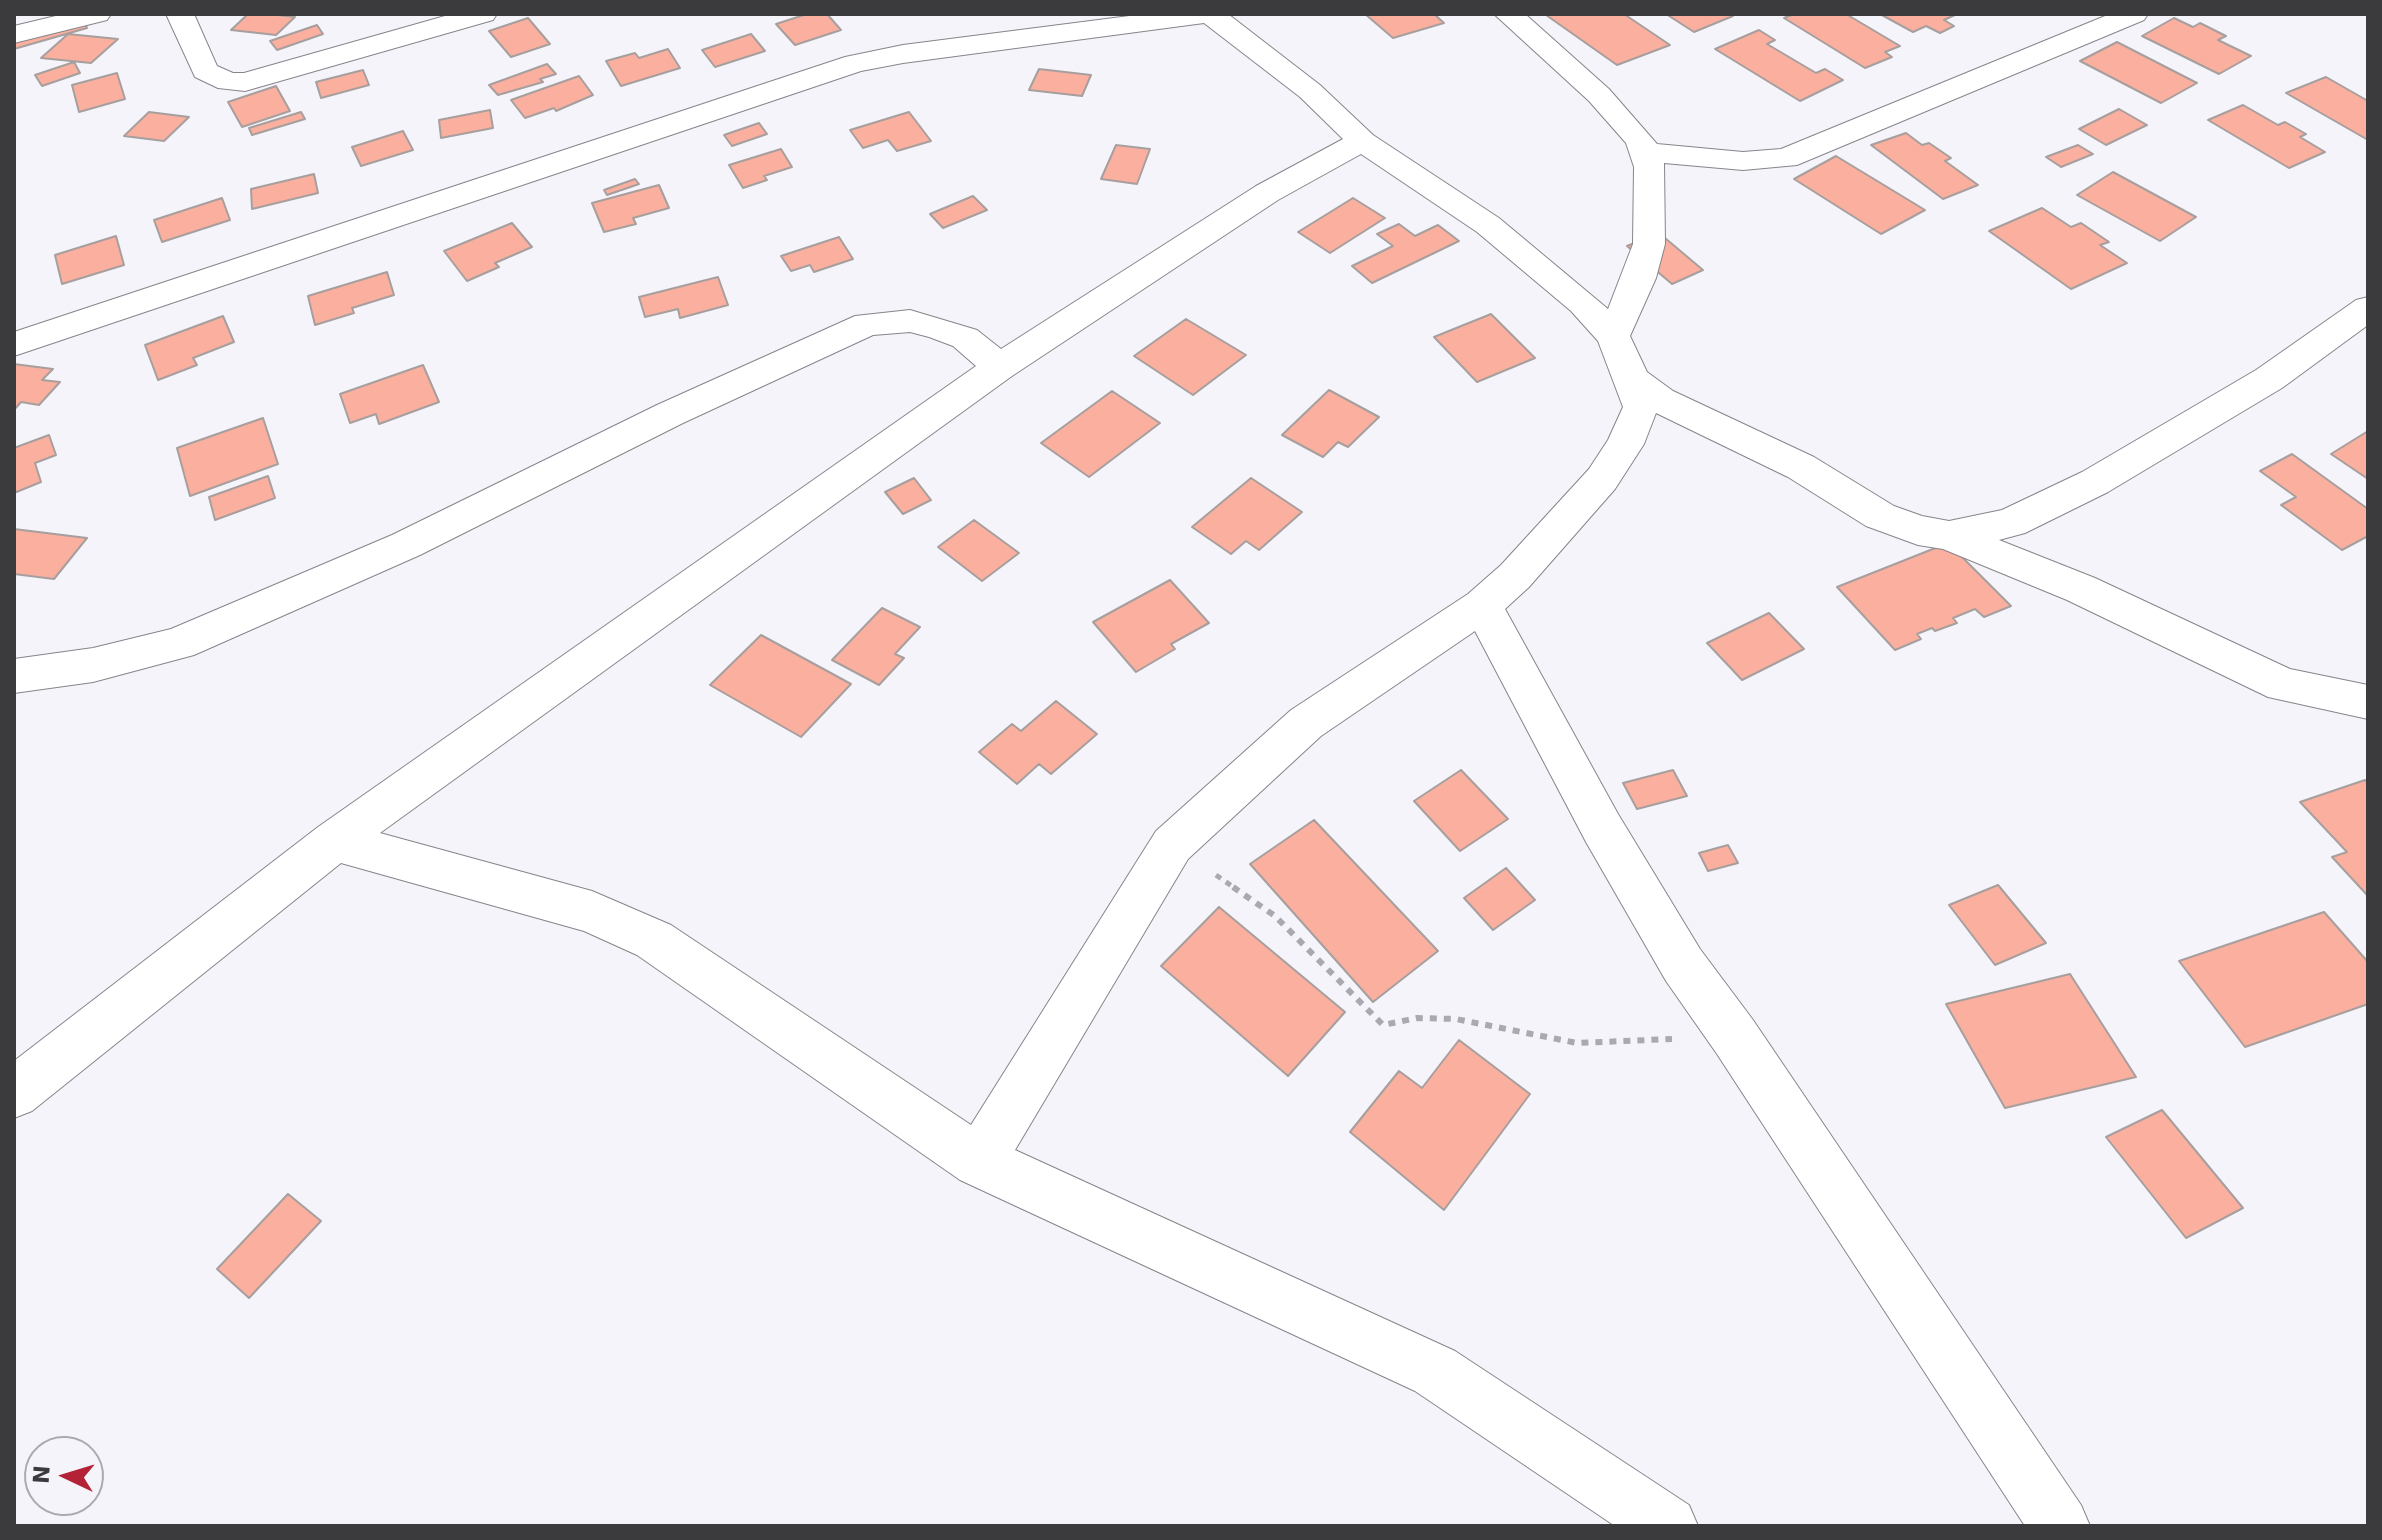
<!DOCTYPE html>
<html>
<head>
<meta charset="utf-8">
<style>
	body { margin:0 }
	#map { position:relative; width:2382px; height:1540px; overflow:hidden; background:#f5f4fb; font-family:"DejaVu Sans",sans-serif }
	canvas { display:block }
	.frame { position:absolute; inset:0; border:16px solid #3b3b3e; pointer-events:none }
	.north { position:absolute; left:24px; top:1436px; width:80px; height:80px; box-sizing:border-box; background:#f5f4fb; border:2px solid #abaaaf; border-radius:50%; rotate:274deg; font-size:22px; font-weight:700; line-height:32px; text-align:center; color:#3b3b3e }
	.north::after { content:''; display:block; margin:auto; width:28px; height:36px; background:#b42237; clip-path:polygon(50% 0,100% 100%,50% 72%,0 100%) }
</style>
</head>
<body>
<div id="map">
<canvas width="2382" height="1540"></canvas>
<div class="frame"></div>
<div class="north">N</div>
</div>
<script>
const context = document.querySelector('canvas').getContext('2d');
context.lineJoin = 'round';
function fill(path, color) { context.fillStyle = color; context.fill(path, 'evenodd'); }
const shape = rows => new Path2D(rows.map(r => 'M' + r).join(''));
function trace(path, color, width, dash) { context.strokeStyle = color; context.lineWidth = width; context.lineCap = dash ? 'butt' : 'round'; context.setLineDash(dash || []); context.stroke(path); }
const building = shape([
	[248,14,269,14,295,17,276,35,231,30,248,14],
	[807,14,827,14,841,30,795,45,776,24,807,14],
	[1365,14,1434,14,1444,23,1393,38,1365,14],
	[1624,14,1670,45,1617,65,1546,15,1624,14],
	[1666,14,1730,14,1733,16,1694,32,1666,14],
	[1794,14,1846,14,1900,46,1885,52,1892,57,1865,68,1784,18,1794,14],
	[1880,14,1957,14,1944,20,1954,26,1940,33,1926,26,1913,32,1880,14],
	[528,18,550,44,511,57,489,31,528,18],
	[2174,18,2193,27,2200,23,2226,36,2218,40,2251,56,2219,74,2142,36,2174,18],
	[83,19,87,28,14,49,14,39,83,19],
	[317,25,323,34,277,50,270,41,317,25],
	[1759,30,1775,40,1767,44,1816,73,1825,69,1843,80,1800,101,1715,49,1759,30],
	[68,34,118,39,91,63,41,58,68,34],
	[751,34,765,51,715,67,702,50,751,34],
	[2117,42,2197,83,2161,103,2080,61,2117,42],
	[668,49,680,68,621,86,606,61,635,53,639,58,668,49],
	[74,62,80,73,42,86,35,75,74,62],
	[547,64,556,74,540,79,543,82,498,95,489,85,547,64],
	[1039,69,1091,75,1082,96,1029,90,1039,69],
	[363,70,369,85,321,98,316,82,363,70],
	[117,73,125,99,79,112,72,85,117,73],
	[579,76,593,95,556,111,554,108,525,118,511,100,579,76],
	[2326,77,2368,101,2368,140,2286,93,2326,77],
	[276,86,290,111,242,127,228,102,276,86],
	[2243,105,2278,125,2285,122,2306,134,2300,137,2325,152,2289,168,2208,120,2243,105],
	[2119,109,2147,125,2106,145,2079,129,2119,109],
	[490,110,493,128,441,138,439,120,490,110],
	[149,112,189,117,164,141,124,136,149,112],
	[301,112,305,119,252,135,249,128,301,112],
	[909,112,931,141,897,151,888,140,863,148,850,130,909,112],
	[759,123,767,134,732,146,724,135,759,123],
	[403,131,413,150,361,166,352,147,403,131],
	[1906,133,1922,145,1929,143,1951,158,1945,161,1978,185,1943,199,1871,145,1906,133],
	[1116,145,1150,149,1137,184,1101,179,1116,145],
	[2078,145,2093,154,2061,167,2046,157,2078,145],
	[781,149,792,167,764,176,767,180,743,188,729,165,781,149],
	[1836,156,1925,210,1881,234,1794,179,1836,156],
	[2113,172,2196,217,2160,241,2077,195,2113,172],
	[314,174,318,193,252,209,251,189,314,174],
	[635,179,639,184,607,195,604,190,635,179],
	[659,185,669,208,633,218,636,224,604,232,592,203,659,185],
	[973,196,987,210,943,228,930,214,973,196],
	[222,198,230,220,162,242,154,220,222,198],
	[1353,198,1385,218,1330,253,1298,232,1353,198],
	[2042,208,2071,227,2081,223,2109,242,2100,245,2127,263,2071,289,1989,231,2042,208],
	[512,223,532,247,495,263,499,267,467,281,444,251,512,223],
	[1399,224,1415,236,1438,225,1459,241,1372,283,1352,266,1393,246,1377,234,1399,224],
	[1659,233,1703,270,1672,284,1627,246,1659,233],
	[116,236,124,265,62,284,55,255,116,236],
	[839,237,853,259,814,272,810,265,791,271,781,256,839,237],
	[387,272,394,295,352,308,354,313,315,325,308,296,387,272],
	[718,277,728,305,680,318,678,309,645,317,639,297,718,277],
	[1491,314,1535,358,1477,382,1434,337,1491,314],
	[223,316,234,342,193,358,197,365,158,380,145,345,223,316],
	[1186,319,1246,355,1193,395,1134,356,1186,319],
	[14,364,53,369,42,380,60,382,39,405,21,402,14,410,14,364],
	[423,365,439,402,379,424,376,414,350,423,340,394,423,365],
	[1329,390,1379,417,1348,447,1338,442,1323,457,1282,435,1329,390],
	[1112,391,1160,423,1089,477,1041,443,1112,391],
	[263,418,278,464,190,496,177,448,263,418],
	[2368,431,2368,479,2331,454,2368,431],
	[49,435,56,455,35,463,41,482,14,493,14,448,49,435],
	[2292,454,2368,509,2368,536,2342,550,2281,505,2296,497,2260,471,2292,454],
	[268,476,275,498,215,520,209,497,268,476],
	[914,478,931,500,903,514,885,492,914,478],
	[1251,478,1302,512,1259,550,1246,541,1231,554,1192,527,1251,478],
	[974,520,1019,553,982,581,938,547,974,520],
	[14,529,87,538,54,579,14,574,14,529],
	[1948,543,2011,606,1984,617,1975,609,1953,618,1957,623,1935,631,1932,628,1917,634,1921,639,1895,650,1837,587,1948,543],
	[1170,580,1209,623,1171,644,1175,649,1136,672,1093,622,1170,580],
	[882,608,920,627,895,654,904,658,879,685,832,660,882,608],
	[1769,613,1804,649,1742,680,1707,643,1769,613],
	[761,635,851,684,801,737,710,685,761,635],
	[1056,701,1097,734,1051,774,1039,764,1017,784,979,752,1012,724,1021,731,1056,701],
	[1461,770,1508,819,1460,851,1414,801,1461,770],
	[1673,770,1687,796,1637,809,1623,783,1673,770],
	[2365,780,2368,783,2368,896,2332,857,2347,852,2300,802,2365,780],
	[1314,820,1438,951,1373,1002,1250,864,1314,820],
	[1728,845,1738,863,1708,871,1699,853,1728,845],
	[1506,868,1535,900,1493,930,1464,898,1506,868],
	[1998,885,2046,943,1995,965,1949,905,1998,885],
	[1219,907,1345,1012,1288,1076,1161,966,1219,907],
	[2324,912,2368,962,2368,1004,2245,1047,2179,961,2324,912],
	[2070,974,2136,1077,2005,1108,1946,1004,2070,974],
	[1459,1040,1530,1094,1444,1210,1350,1132,1399,1071,1422,1088,1459,1040],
	[2162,1110,2243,1208,2186,1238,2106,1137,2162,1110],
	[288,1194,321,1221,249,1298,217,1269,288,1194]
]);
const pathFar1 = shape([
	[1216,875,1236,889]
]);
const path = shape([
	[1233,887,1275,916,1383,1025,1417,1018,1456,1019,1577,1043,1672,1039]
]);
const minor = shape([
	[64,14,111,14,107,20,14,43,14,26,64,14],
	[166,14,194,14,217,66,233,73,244,73,452,14,497,14,493,20,245,91,218,88,195,77,166,14],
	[1145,14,1228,14,1320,85,1373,135,1499,218,1608,309,1633,244,1634,167,1626,143,1589,101,1494,14,1525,14,1609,89,1657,144,1743,152,1781,149,2110,14,2148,14,2144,20,1797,165,1743,170,1664,163,1665,244,1656,278,1630,336,1647,372,1673,391,1814,457,1894,506,1922,516,1949,521,2002,510,2082,472,2256,370,2356,300,2368,297,2368,325,2282,388,2108,492,2025,533,1999,540,2095,578,2290,669,2368,685,2368,719,2268,697,2067,600,1943,549,1918,545,1866,526,1788,477,1656,413,1644,444,1615,489,1529,587,1505,609,1618,814,1700,949,1753,1020,2081,1505,2090,1526,2025,1526,1717,1054,1666,981,1586,842,1475,631,1321,736,1188,859,1015,1150,1455,1351,1689,1505,1698,1526,1615,1526,1415,1391,960,1180,637,955,584,931,341,863,32,1111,14,1118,14,1061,318,827,976,366,953,346,929,337,910,332,873,335,683,423,420,555,194,655,93,682,14,693,14,659,93,648,171,629,392,535,657,405,855,316,910,310,977,330,1001,349,1256,186,1343,139,1300,97,1204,23,903,63,861,71,14,356,14,332,845,57,903,45,1145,14],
	[1361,154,1477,232,1571,311,1598,341,1623,407,1608,440,1589,469,1501,565,1468,594,1291,710,1156,831,971,1125,671,925,592,891,380,833,1012,376,1278,200,1361,154]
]);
fill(building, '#faaf9f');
trace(building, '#a79f9e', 2);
trace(minor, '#85858b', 2);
trace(pathFar1, '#aaa9af', 5, [6, 6]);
trace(path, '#aaa9af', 6, [7, 7]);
fill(minor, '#fff');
</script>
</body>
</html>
